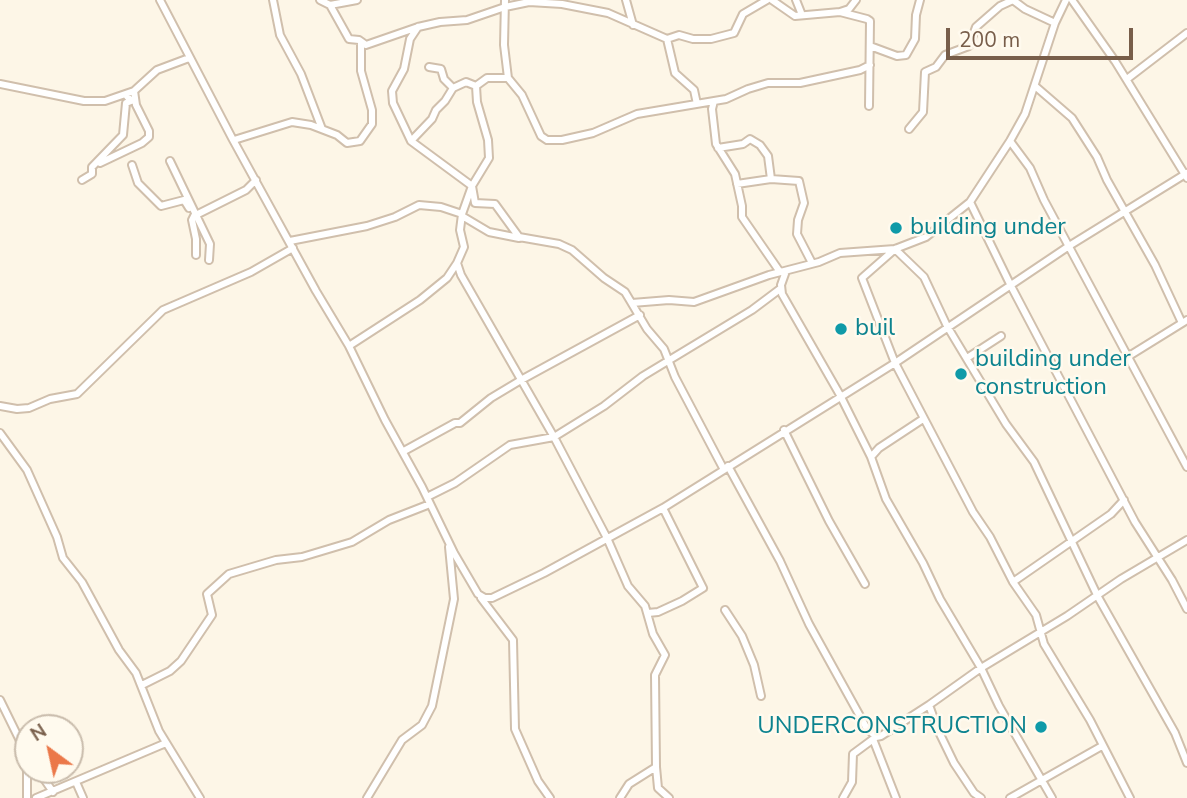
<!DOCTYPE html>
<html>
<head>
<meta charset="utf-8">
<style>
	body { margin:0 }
	#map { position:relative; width:1187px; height:798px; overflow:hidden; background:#fdf6e7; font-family:"Nunito Sans",sans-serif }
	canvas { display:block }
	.north { position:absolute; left:14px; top:714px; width:70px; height:70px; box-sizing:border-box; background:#fffaee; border:2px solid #c9bcac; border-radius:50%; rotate:327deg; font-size:19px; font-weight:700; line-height:28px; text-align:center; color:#785e4a }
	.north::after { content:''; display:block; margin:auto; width:24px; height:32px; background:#eb7849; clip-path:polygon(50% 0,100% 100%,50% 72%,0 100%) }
	.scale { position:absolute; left:946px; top:28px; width:187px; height:32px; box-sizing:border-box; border:4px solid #785e4a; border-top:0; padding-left:9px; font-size:21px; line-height:24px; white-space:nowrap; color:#785e4a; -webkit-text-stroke:5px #fffaee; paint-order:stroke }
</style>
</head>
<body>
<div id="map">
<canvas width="1187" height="798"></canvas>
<div class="north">N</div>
<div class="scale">200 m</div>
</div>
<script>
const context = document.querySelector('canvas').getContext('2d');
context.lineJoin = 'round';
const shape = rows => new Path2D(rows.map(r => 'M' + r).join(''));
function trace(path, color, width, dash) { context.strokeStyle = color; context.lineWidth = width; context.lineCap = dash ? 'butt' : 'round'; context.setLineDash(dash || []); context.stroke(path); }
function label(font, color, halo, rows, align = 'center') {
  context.font = font + ' "Nunito Sans",sans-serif'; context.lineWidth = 5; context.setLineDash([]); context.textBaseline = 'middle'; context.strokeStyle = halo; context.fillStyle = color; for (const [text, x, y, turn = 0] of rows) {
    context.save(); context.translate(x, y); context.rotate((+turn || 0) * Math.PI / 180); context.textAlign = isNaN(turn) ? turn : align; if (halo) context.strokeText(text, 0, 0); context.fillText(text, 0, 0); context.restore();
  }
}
const minor = shape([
	[160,0,232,138,316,291,349,346,385,420,422,487,454,553,478,594,485,598,492,598,544,573,663,508,895,363,1069,246,1187,173],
	[273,0,280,35,301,74,322,129],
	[320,0,330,5,349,39,359,40,366,45,418,27,440,22,467,20,505,7,529,2,562,4,608,13,667,39,679,35,693,39,711,39,734,33,743,14,767,0],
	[505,0,504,45,508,78,522,95,541,136,547,140,562,140,593,133,637,114,726,99,748,89,768,83,800,83,860,70,870,65],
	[626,0,633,25],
	[772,0,795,16,840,12,849,9,856,0],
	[796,0,802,15],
	[1013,0,1025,9,1055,23],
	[1072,0,1115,61,1187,178],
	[330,5,357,0],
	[840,12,867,19,870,21,869,106],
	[418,27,410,39,404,69,392,91,393,103,411,141,472,186,475,203,495,204,519,237,559,244,572,250,604,278,625,292,647,329,664,349,675,377,723,468],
	[667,39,675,73,694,90,697,104],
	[870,46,897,56,906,55,915,39,916,15,920,0],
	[429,67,441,69,444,79,453,88],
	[1127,79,1187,33],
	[0,84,84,101,105,101,134,91,157,70,189,58],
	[1035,86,1072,118,1097,157,1107,180,1155,265,1182,323],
	[714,101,712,109,716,144,735,174,742,206,742,217,780,272],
	[909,129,923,112,925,72,936,67,945,55,969,46,976,27,1000,6,1013,0],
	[234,140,292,122,311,125,337,135,347,143,360,141,372,124,372,110,361,71,361,43],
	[411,141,432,119,436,110,445,101,453,88,466,82,476,86],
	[1010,141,1030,168,1044,200,1187,467],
	[718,148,743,144,750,139,760,145,768,156,771,179],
	[170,161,210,244,209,260],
	[100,163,142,143,149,137,149,131,136,105,134,91],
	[132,165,138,183,161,206,184,200,189,208],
	[82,180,92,174,92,167,123,135,126,103,131,101,126,95],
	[737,184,771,179,799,181,804,203,798,220,797,234,812,263],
	[970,202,1011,286,1135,522,1172,580,1187,609],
	[462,216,489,232,519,238],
	[290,241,367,226,395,217,419,205,441,207,462,214],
	[196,255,196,239,192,220,194,216,246,190,256,180],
	[457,263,461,275,554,437,607,538,628,586,645,606,653,634,665,655,655,675,656,767,658,788,669,798],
	[786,271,781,285,782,294,840,395,871,457,886,499,923,563,940,599,981,668,999,706,1052,798],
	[632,303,669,300,694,302,769,275,819,262,840,253,895,249,926,237,970,202,1010,141,1025,114,1055,23,1066,0],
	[349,346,420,300,447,278,457,263,464,247,460,230,462,214,472,186,489,158,488,140,477,102,476,86,487,78,508,78],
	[1129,356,1187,320],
	[967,358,1001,336],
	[0,406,17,409,29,408,50,399,77,394,163,310,251,272,293,248],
	[784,430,829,521,865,584],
	[0,433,27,470,57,537,63,558,82,582,119,650,136,673,159,731,200,798],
	[404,451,455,423,460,423,491,398,521,380,640,315],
	[871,457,879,448,923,419],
	[728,466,780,561,809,624,866,727,876,737,881,736,929,705,981,668,1067,616,1121,579,1187,540],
	[427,497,455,483,510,445,554,437,604,406,643,376,752,310,780,289],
	[1013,582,1111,514,1124,500],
	[481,598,513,640,515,729,538,781,550,798],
	[725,610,742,636,754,665,761,696],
	[648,613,658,612,682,601,703,588,663,508],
	[142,685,170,671,181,661,212,615,207,594,229,574,276,560,302,557,352,542,389,520,430,504],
	[0,700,28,757],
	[929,705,938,730,954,763,974,793,981,798],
	[873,739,896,798],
	[38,770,53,792],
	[76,782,83,798],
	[27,798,27,756],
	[36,798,166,743],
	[367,798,402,740,422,725,432,706,454,599,449,547],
	[620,798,629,784,656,767],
	[843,798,852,782,853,754,876,737],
	[1010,798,1102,746],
	[1130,798,1090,720,1044,644,1036,615,1013,582,990,537,973,512,895,363,862,278,895,249,924,277,947,326,1006,424,1034,462,1098,597,1175,733,1187,763]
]);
const markers = [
	[896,228,7,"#0f9aa8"],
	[841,329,7,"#0f9aa8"],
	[961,374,7,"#0f9aa8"],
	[1041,727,7,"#0f9aa8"]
];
const cultureNames = [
	["building under",910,228],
	["buil",855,329],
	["building under",975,360],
	["construction",975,388],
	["UNDERCONSTRUCTION",1027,727,"right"]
];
trace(minor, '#d0bfac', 10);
trace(minor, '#fff', 6);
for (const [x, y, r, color] of markers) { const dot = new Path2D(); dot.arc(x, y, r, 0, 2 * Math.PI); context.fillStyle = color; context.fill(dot); trace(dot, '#fffaee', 2.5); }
label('24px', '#0d838f', '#fffaee', cultureNames, 'left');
</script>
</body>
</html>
